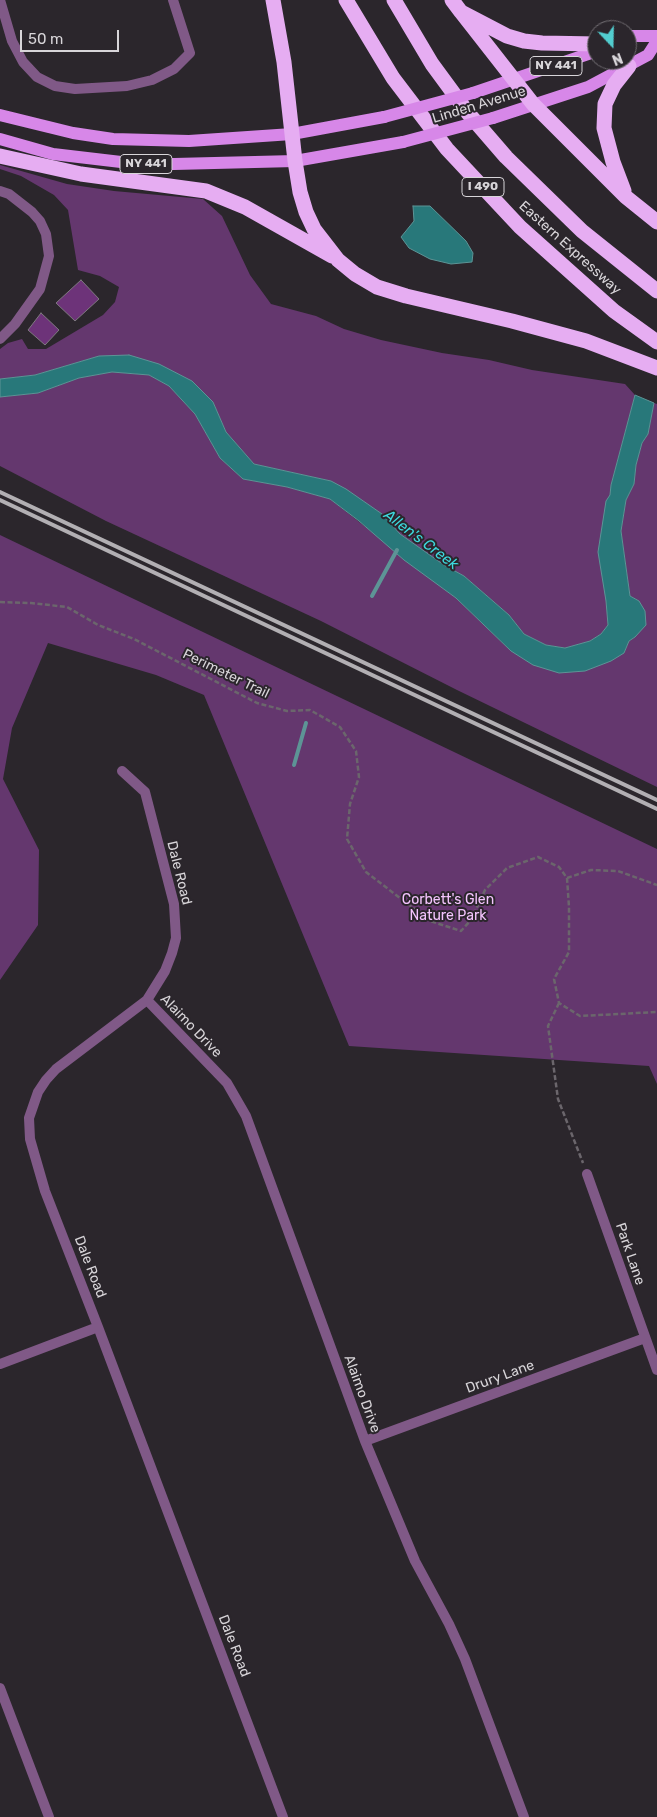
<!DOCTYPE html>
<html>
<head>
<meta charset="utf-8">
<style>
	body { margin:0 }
	#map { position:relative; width:657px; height:1817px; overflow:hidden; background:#2b262c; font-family:Rubik,sans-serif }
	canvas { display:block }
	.north { position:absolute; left:587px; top:20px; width:50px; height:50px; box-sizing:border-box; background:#2b262c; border:1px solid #706c71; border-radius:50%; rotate:159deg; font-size:14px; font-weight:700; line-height:20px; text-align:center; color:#d8d5d9 }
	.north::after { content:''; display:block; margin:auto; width:18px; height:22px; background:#52cdcf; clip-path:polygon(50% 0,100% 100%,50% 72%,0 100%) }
	.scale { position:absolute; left:20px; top:30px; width:99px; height:22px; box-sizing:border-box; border:2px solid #d8d5d9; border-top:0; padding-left:6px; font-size:15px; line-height:18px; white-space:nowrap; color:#d8d5d9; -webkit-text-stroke:4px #2b262c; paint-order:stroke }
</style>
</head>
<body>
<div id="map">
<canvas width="657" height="1817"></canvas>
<div class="north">N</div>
<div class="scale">50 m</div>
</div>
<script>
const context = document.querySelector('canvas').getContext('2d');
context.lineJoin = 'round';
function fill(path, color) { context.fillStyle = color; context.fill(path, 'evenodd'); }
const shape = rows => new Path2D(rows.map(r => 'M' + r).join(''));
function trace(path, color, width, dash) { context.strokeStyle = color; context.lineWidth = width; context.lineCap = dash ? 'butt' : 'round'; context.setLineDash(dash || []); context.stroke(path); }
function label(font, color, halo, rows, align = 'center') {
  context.font = font + ' Rubik,sans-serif'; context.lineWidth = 4; context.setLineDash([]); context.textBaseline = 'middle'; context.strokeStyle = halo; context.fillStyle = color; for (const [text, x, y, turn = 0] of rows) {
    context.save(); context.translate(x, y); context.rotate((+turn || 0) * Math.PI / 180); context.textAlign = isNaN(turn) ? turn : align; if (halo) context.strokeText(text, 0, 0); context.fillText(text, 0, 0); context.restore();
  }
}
const green = shape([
	[0,165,67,184,114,191,203,199,222,216,250,275,271,304,316,316,344,329,381,340,442,353,489,360,532,370,625,384,635,395,611,485,606,601,608,625,601,634,590,641,566,648,546,645,524,634,509,615,464,576,444,566,400,534,382,514,331,481,254,464,226,432,213,402,192,381,99,356,35,375,0,379,0,349,8,343,22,339,28,349,46,349,103,315,115,302,119,287,100,276,78,270,68,210,54,195,21,176,0,169],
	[112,372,149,375,169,386,195,414,220,458,243,479,287,487,330,499,456,598,511,651,624,653,629,641,635,637,639,601,630,596,621,531,626,500,634,484,636,465,642,443,648,434,654,403,657,404,657,787,457,690,321,621,106,521,0,466,0,397,38,393,79,378],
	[0,535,657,849,657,1084,649,1066,349,1046,204,695,156,675,48,643,12,728,3,779,39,850,38,925,0,980]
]);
const water = shape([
	[413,206,430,206,466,241,473,253,472,262,451,264,430,259,409,248,401,237,414,221,413,206],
	[129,355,159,364,192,381,213,402,226,432,254,464,331,481,346,489,382,514,400,534,444,565,464,576,509,615,524,634,546,645,565,648,590,641,601,634,608,625,606,601,598,552,606,501,610,495,611,485,635,395,654,403,648,434,642,443,636,465,634,484,626,500,621,531,630,596,639,601,645,611,646,625,635,637,629,641,624,653,611,661,585,671,559,673,533,665,511,651,456,598,404,560,359,521,330,499,287,487,243,479,220,458,195,414,169,386,149,375,112,372,79,378,38,393,0,397,0,379,35,375,99,356,129,355]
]);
const stream = shape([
	[372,596,397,550],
	[294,765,306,723]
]);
const building = shape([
	[81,280,99,299,75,321,56,303,81,280],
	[41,313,59,330,45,345,28,330,41,313]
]);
const path = shape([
	[0,602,31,603,67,607,98,625,134,639,257,703,287,711,310,710,340,727,356,751,359,777,350,804,347,839,366,872,430,921,461,931,471,920,485,890,507,868,538,857,559,867,567,878,569,907,569,952,554,979,559,1003,580,1016,657,1012],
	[567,878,591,870,618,871,657,885],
	[559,1003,548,1026,558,1099,583,1163]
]);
const street = shape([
	[0,0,12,41,23,62,37,77,55,86,75,89,127,86,152,80,174,69,190,53,173,0],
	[0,191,9,194,32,212,40,221,46,234,49,256,40,289,15,324,0,339],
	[122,771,145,792,174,904,176,938,172,953,165,971,147,1000,56,1069,46,1080,38,1092,29,1118,30,1139,45,1191,98,1327,283,1817],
	[147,1000,227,1083,246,1116,365,1441,415,1561,449,1624,465,1659,524,1817],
	[587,1174,657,1370],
	[0,1364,98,1327],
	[365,1441,645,1338],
	[0,1688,49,1817]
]);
const primary = shape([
	[627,38,632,36,657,36],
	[473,93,597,51],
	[0,115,73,133,113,139,189,141,292,134,384,117],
	[493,118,588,87,648,55,657,41],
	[0,139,53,154,138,164,174,164,295,161,403,142]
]);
const highway = shape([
	[273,0,284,62,295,161,300,192,306,212,314,229,338,260,355,274,377,287,406,296,512,321,586,341,657,368],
	[346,0,393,78,447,149,520,227,614,311,657,342],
	[394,0,432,64,468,113,506,157,582,231,657,291],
	[452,0,461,12,507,36,524,41,542,43,597,44],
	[461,12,533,104,626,197,657,222],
	[0,156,81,174,206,191,245,207,332,256],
	[624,191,613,162,604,128,605,104,614,85,629,66]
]);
const rail = shape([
	[0,492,657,800],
	[0,500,657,809]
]);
const primaryBridge = shape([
	[384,117,473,93],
	[403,142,493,118]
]);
const shields = [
	[556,66,52],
	[146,164,52],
	[483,187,42]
];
const shieldNames = [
	["NY 441",556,66],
	["NY 441",146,164],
	["I 490",483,187]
];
const streetNames = [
	["Linden Avenue",479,105,-17],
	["Eastern Expressway",570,248,42],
	["Perimeter Trail",226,674,26],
	["Dale Road",179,873,76],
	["Alaimo Drive",191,1026,46],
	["Park Lane",630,1254,71],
	["Dale Road",90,1267,69],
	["Drury Lane",500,1377,-20],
	["Alaimo Drive",362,1394,70],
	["Dale Road",234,1646,69]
];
const parkNames = [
	["Corbett's Glen",448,900],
	["Nature Park",448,916]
];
const waterNames = [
	["Allen's Creek",421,540,37]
];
fill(green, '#64376e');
fill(water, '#28787a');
trace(water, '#5d9496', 1);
trace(stream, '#5d9496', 4);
fill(building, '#6d3379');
trace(building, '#7f7980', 1);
trace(path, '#6b666c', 2.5, [5, 2.5]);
trace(street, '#805987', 10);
trace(primary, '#d787e8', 12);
trace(highway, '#e6adf2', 15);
trace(rail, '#b2afb3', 4);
trace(primaryBridge, '#d787e8', 12);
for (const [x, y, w] of shields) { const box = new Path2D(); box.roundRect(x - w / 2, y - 9.5, w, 19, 4); context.fillStyle = '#2b262c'; context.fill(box); trace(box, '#d8d5d9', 1); }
label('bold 12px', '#d8d5d9', null, shieldNames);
label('14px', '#d8d5d9', '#2b262c', streetNames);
label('14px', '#f4c4fe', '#2b262c', parkNames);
label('italic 15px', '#3ddade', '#2b262c', waterNames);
</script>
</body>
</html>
